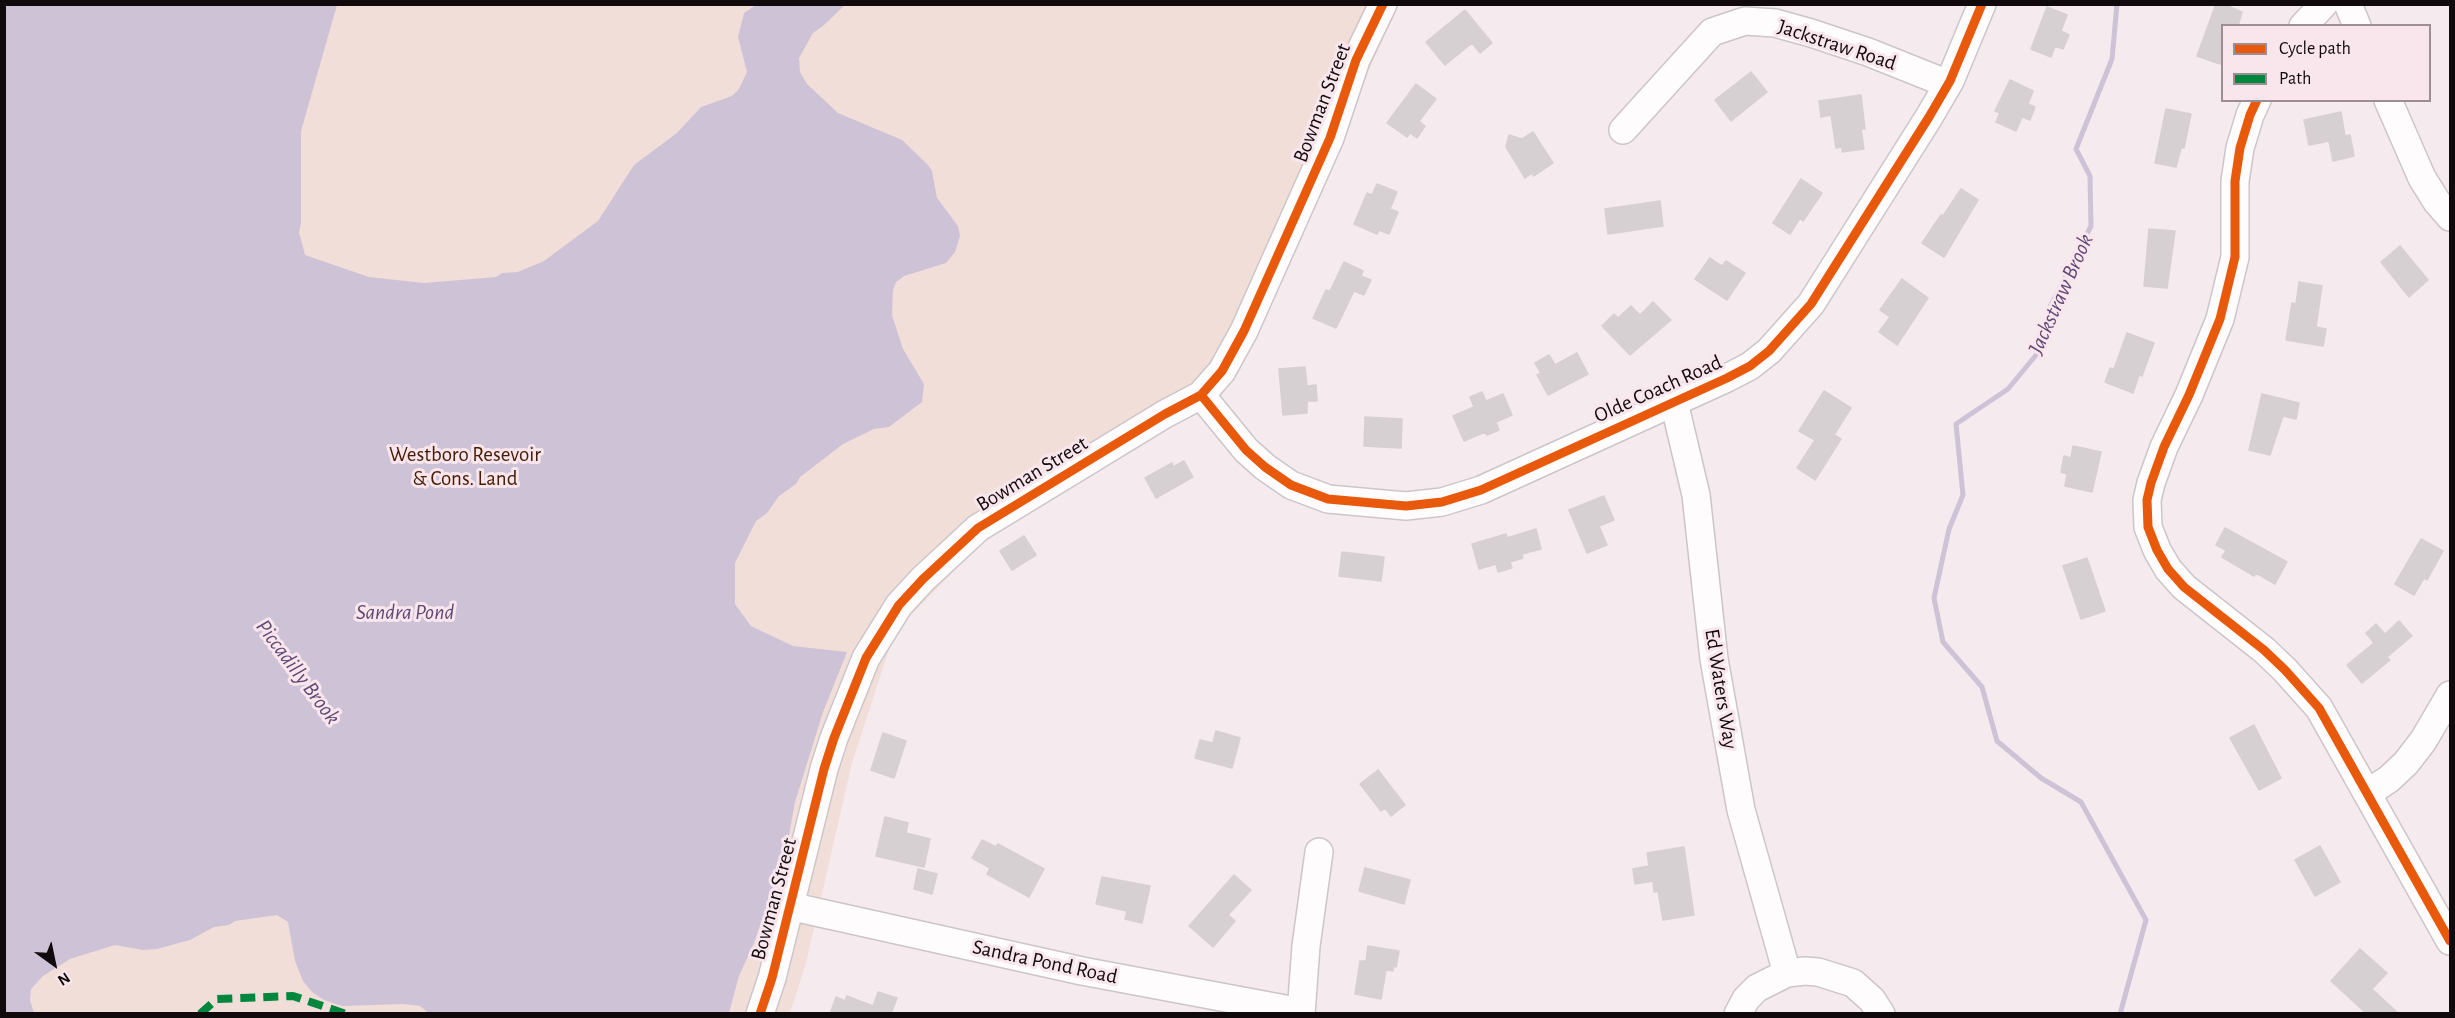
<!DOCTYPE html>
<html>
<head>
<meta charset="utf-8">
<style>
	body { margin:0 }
	#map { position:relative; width:2455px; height:1018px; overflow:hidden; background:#f5eaed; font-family:"Alegreya Sans",sans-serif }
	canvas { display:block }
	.frame { position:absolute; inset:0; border:6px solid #100a0c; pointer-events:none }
	.legend { position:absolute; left:2221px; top:24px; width:210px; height:78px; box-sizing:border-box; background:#f9e6ec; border:2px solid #9c8e92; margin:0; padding:8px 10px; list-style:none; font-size:18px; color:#100a0c }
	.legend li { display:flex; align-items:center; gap:12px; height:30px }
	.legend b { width:30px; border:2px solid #9c8e92 }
	.north { position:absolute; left:24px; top:934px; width:60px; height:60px; -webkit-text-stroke:4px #f9e6ec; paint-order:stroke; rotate:147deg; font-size:16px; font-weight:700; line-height:24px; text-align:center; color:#100a0c }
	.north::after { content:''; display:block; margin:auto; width:21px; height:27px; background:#100a0c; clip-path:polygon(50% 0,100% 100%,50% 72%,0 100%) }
</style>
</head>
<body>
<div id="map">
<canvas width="2455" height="1018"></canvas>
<div class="frame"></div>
<ul class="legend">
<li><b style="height:8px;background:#e8590c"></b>Cycle path</li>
<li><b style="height:8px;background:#00873e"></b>Path</li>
</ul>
<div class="north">N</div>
</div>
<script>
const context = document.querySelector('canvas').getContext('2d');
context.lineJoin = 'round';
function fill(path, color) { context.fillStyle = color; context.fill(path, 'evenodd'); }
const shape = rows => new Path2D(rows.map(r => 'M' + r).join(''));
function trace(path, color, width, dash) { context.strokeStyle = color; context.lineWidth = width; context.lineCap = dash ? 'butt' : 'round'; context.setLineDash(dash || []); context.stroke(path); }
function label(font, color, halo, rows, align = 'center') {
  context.font = font + ' "Alegreya Sans",sans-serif'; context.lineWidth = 6; context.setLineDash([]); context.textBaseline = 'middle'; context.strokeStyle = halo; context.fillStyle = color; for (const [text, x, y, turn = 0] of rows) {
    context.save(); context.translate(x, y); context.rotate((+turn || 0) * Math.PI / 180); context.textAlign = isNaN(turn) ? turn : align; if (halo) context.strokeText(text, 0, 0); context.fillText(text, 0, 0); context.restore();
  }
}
const green = shape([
	[5,5,1397,5,1392,20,1235,359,1042,482,895,631,852,763,806,963,790,1013,5,1014]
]);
const water = shape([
	[5,4,337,5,301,131,301,222,299,232,305,255,369,277,424,283,496,277,502,273,518,272,544,261,598,221,634,165,677,133,701,107,732,96,739,89,747,72,738,37,744,13,756,5,845,5,824,25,813,33,799,58,800,72,807,84,838,113,902,140,928,165,932,171,937,198,958,226,960,236,955,252,946,263,904,276,896,282,893,290,892,315,903,349,924,384,922,402,889,427,874,429,843,444,800,477,796,484,779,496,767,513,756,521,735,563,735,604,751,626,793,646,847,652,823,712,795,802,787,846,754,943,739,976,729,1013,430,1014,420,1006,404,1004,342,1006,324,1000,312,992,303,981,295,961,288,922,277,915,235,921,229,925,214,927,190,940,157,949,143,950,115,945,70,959,43,976,31,989,30,1000,34,1013,5,1013]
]);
const stream = shape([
	[2117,4,2112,59,2076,149,2090,176,2091,226,2050,307,2041,349,2008,389,1956,424,1963,495,1949,529,1934,598,1943,642,1982,687,1997,741,2041,778,2081,802,2146,920,2120,1014]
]);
const building = shape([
	[2216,4,2223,4,2242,12,2238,26,2223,26,2223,56,2220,64,2197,56,2216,4],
	[2047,7,2067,15,2061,31,2069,35,2063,49,2055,46,2051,57,2031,49,2047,7],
	[1465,10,1492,43,1480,53,1472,43,1445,65,1426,42,1465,10],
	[1751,72,1767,92,1731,121,1715,100,1751,72],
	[2010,80,2033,91,2028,104,2035,107,2030,120,2022,117,2016,131,1996,122,2000,113,1995,111,2010,80],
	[1416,84,1436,99,1419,121,1425,126,1417,138,1410,133,1407,137,1387,123,1416,84],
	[1861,95,1865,129,1861,129,1864,149,1842,152,1842,147,1836,148,1831,115,1821,117,1819,101,1861,95],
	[2166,109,2191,114,2184,148,2181,148,2176,167,2155,163,2166,109],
	[2341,112,2345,136,2350,135,2354,156,2333,161,2329,141,2309,145,2304,120,2341,112],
	[1533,132,1553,163,1534,176,1532,173,1525,178,1506,147,1509,135,1522,139,1533,132],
	[1801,179,1822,193,1803,221,1800,218,1790,234,1773,223,1801,179],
	[1377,184,1397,192,1390,209,1398,212,1389,234,1379,230,1377,234,1354,224,1367,193,1372,195,1377,184],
	[1961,189,1978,200,1944,257,1922,243,1941,215,1943,216,1961,189],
	[1660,201,1663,226,1608,234,1605,209,1660,201],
	[2149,229,2175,231,2167,288,2144,286,2149,229],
	[2400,246,2428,280,2409,297,2381,262,2400,246],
	[1710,258,1722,266,1726,261,1745,273,1727,300,1695,279,1710,258],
	[1344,262,1363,271,1361,276,1371,280,1364,295,1354,291,1336,328,1313,318,1326,290,1330,291,1344,262],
	[1902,279,1928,298,1897,345,1879,332,1890,317,1880,310,1902,279],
	[2299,282,2322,286,2316,327,2326,329,2323,346,2286,340,2292,303,2296,304,2299,282],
	[1653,302,1671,320,1630,355,1602,326,1614,314,1618,318,1631,306,1640,315,1653,302],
	[2127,333,2154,343,2142,376,2139,375,2133,393,2105,382,2110,368,2114,369,2127,333],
	[1577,353,1588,374,1548,395,1537,375,1541,373,1535,363,1549,355,1555,365,1577,353],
	[1305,367,1307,386,1316,385,1317,401,1307,401,1307,413,1283,415,1279,369,1305,367],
	[1824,391,1851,408,1834,435,1841,439,1815,480,1797,468,1815,440,1799,431,1824,391],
	[1482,392,1486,401,1503,394,1512,415,1496,422,1499,430,1487,435,1485,432,1464,441,1453,416,1474,407,1470,397,1482,392],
	[2262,394,2299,403,2296,419,2283,416,2270,455,2249,450,2262,394],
	[1365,417,1402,419,1401,448,1364,446,1365,417],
	[2073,446,2101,452,2092,492,2065,486,2067,474,2061,472,2064,456,2071,458,2073,446],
	[1184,461,1193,477,1156,498,1145,478,1172,463,1173,467,1184,461],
	[1604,496,1614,520,1599,526,1607,545,1587,553,1569,510,1604,496],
	[2225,528,2287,562,2275,584,2256,573,2254,576,2222,557,2226,550,2216,545,2225,528],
	[1536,529,1541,549,1522,554,1523,558,1510,562,1512,568,1498,572,1496,564,1479,569,1472,544,1506,534,1507,538,1536,529],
	[1024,536,1036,555,1012,570,1000,551,1024,536],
	[2421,539,2443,551,2427,580,2424,578,2414,595,2395,584,2421,539],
	[1342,552,1384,557,1381,581,1339,576,1342,552],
	[2087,558,2105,611,2081,619,2063,566,2087,558],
	[2399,621,2412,636,2387,657,2390,660,2362,683,2347,665,2374,643,2366,633,2376,624,2385,634,2399,621],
	[2254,725,2281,778,2259,790,2230,738,2254,725],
	[1216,731,1240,738,1232,768,1195,758,1200,740,1213,743,1216,731],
	[883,733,906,741,894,778,871,770,883,733],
	[1378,770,1405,805,1391,816,1385,808,1381,811,1360,784,1378,770],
	[885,817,908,823,906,833,930,839,924,867,876,856,885,817],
	[982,840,996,847,998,844,1044,869,1029,897,987,874,990,868,972,858,982,840],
	[2320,846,2340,882,2315,896,2295,860,2320,846],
	[1684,847,1694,915,1663,920,1658,891,1654,892,1653,881,1635,884,1633,869,1649,866,1647,853,1684,847],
	[1365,868,1410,880,1404,904,1359,891,1365,868],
	[918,869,937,874,932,894,914,889,918,869],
	[1234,875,1251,890,1228,915,1235,921,1213,947,1189,926,1234,875],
	[1102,877,1150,886,1142,923,1125,919,1127,911,1096,904,1102,877],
	[1368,946,1399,951,1396,967,1393,966,1393,971,1386,970,1381,999,1355,994,1360,961,1366,961,1368,946],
	[2360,949,2387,973,2372,989,2399,1014,2367,1014,2331,981,2360,949],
	[878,992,897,998,891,1014,830,1014,836,997,845,1001,847,996,873,1006,878,992]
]);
const minor = shape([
	[2348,4,2357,26],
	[2303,26,2324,4],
	[2257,100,2250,115,2240,148,2235,181,2235,257,2220,319,2189,395,2164,447,2151,483,2147,500,2148,527,2157,550,2168,569,2184,587,2264,650,2285,670,2319,708,2450,941],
	[2388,100,2422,178,2437,202,2450,217],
	[1623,130,1712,32,1745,21,1775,23,1811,33,1868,52,1948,84],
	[1201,395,1246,450,1265,467,1291,485,1328,499,1406,506,1442,502,1481,490,1727,378,1750,366,1769,351,1811,304,1929,117,1950,81,1982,4],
	[1674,402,1696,495,1714,659,1741,810,1787,973],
	[2368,793,2389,779,2406,763,2423,741,2450,695],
	[789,906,1082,971,1301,1012],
	[760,1014,772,978,824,769,834,738,866,658,899,605,923,579,978,528,1165,414,1201,395,1222,371,1244,331,1330,138,1356,60,1383,4],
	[1301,1014,1306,946,1319,852],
	[1738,1014,1746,999,1757,988,1787,973,1805,971,1818,972,1853,983,1872,1000,1881,1014]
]);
const quiet = shape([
	[200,1014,217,999,293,996,346,1014]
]);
const cycleway = shape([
	[2257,100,2250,115,2240,148,2235,181,2235,257,2220,319,2189,395,2164,447,2151,483,2147,500,2148,527,2157,550,2168,569,2184,587,2264,650,2285,670,2319,708,2450,941],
	[1201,395,1246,450,1265,467,1291,485,1328,499,1406,506,1442,502,1481,490,1727,378,1750,366,1769,351,1811,304,1929,117,1950,81,1982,4],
	[760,1014,772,978,824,769,834,738,866,658,899,605,923,579,978,528,1165,414,1201,395,1222,371,1244,331,1330,138,1356,60,1383,4]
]);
const streetNames = [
	["Jackstraw Road",1837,45,18],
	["Bowman Street",1322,103,-69],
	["Olde Coach Road",1658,389,-24],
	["Bowman Street",1032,474,-31],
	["Ed Waters Way",1721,689,81],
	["Bowman Street",774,899,-75],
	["Sandra Pond Road",1045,962,12]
];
const parkNames = [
	["Westboro Resevoir",465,455],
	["& Cons. Land",465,479]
];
const waterNames = [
	["Jackstraw Brook",2061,294,-66],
	["Sandra Pond",405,612],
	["Piccadilly Brook",298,672,53]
];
fill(green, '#f2ded9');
fill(water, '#cec2d7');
trace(stream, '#cec2d7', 5);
fill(building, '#d7d0d3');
trace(building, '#d7cfd3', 1.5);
trace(minor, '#cdc5c7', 30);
trace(minor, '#fefcfc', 27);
trace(quiet, '#00873e', 8, [15, 8]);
trace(cycleway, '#e8590c', 9);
label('21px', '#100a0c', '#f9e6ec', streetNames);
label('21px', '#461b04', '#f9e6ec', parkNames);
label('italic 22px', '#5e4874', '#f9e6ec', waterNames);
</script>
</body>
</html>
